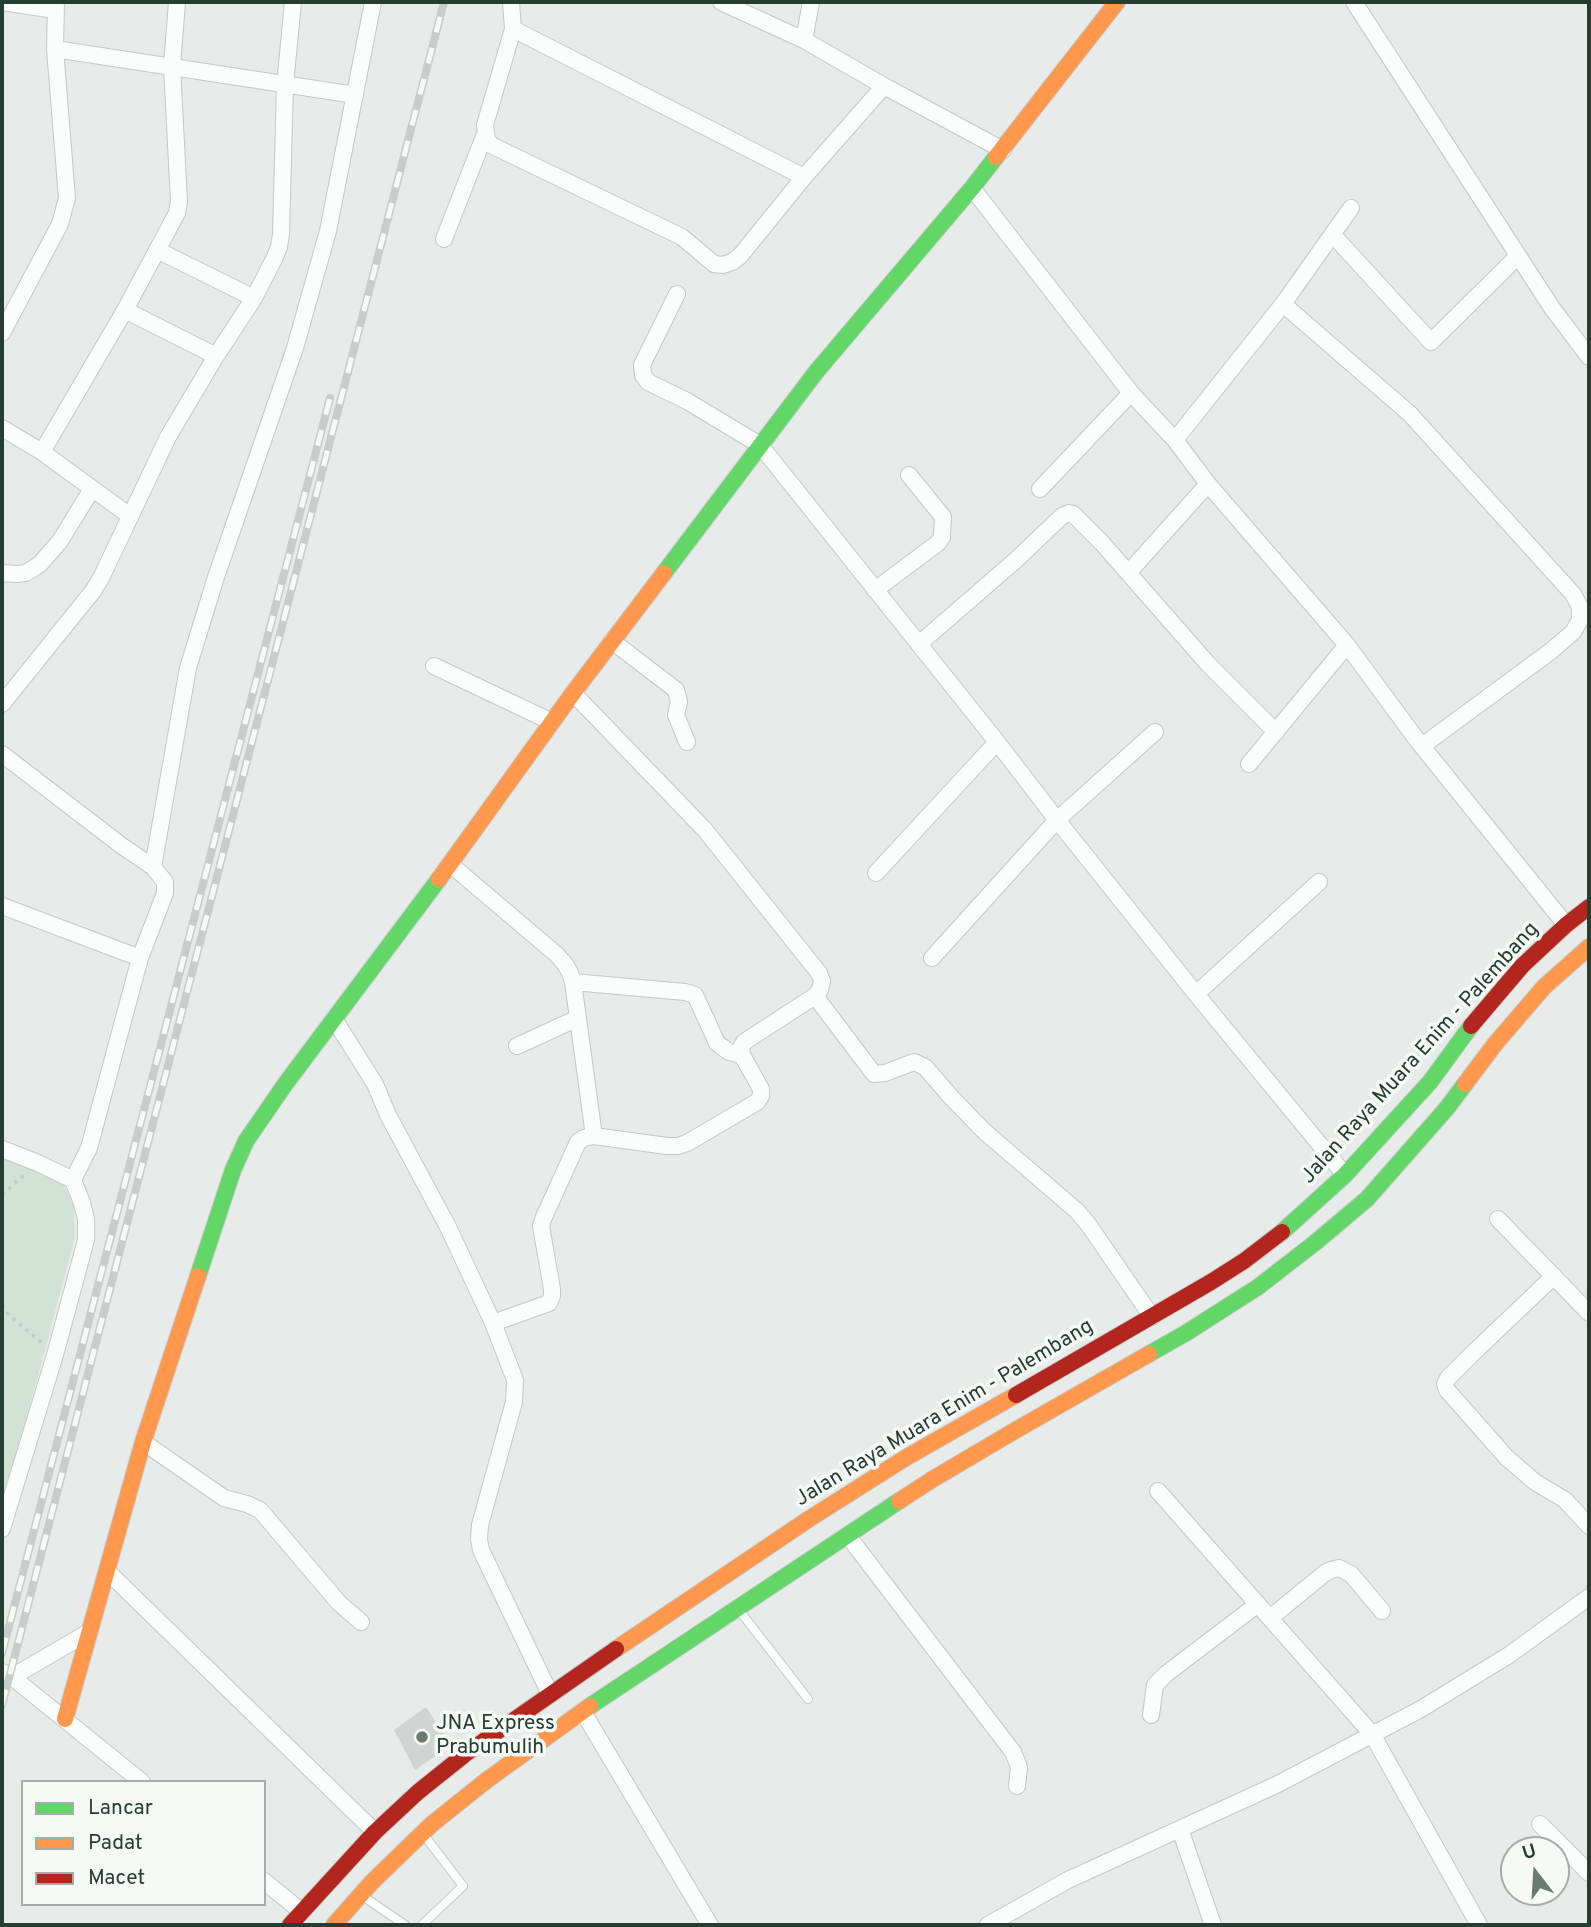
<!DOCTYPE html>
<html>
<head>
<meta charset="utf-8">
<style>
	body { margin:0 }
	#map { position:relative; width:1591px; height:1927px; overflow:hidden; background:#e7ebe9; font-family:Overpass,sans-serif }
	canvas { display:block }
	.frame { position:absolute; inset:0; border:4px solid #253e32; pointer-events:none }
	.legend { position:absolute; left:21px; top:1780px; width:245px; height:126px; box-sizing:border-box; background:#f5faf7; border:2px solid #a2afa8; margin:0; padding:9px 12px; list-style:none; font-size:21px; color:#253e32 }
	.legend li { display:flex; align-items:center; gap:14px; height:35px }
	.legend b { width:35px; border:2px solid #a2afa8 }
	.north { position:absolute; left:1500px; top:1836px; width:70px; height:70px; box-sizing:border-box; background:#f5faf7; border:2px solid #a2afa8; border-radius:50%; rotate:343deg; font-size:19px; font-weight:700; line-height:28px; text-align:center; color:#253e32 }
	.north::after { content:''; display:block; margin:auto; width:24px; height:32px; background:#697b72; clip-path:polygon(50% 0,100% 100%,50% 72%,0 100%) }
</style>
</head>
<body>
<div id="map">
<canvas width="1591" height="1927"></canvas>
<div class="frame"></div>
<ul class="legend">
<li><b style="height:9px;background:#63d668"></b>Lancar</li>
<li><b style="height:9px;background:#ff974d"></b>Padat</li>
<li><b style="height:9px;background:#b3261e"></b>Macet</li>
</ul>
<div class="north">U</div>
</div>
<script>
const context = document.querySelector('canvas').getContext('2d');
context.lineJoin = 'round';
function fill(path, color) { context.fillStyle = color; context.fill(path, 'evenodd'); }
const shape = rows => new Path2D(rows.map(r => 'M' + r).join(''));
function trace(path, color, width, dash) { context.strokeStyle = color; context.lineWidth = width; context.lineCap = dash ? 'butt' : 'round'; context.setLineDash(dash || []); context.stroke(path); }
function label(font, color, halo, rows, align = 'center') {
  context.font = font + ' Overpass,sans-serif'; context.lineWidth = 7; context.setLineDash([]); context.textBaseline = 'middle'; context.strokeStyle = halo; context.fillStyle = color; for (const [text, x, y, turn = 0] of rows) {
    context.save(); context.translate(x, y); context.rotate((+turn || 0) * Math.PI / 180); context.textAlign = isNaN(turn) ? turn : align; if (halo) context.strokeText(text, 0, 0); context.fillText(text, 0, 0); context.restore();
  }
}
const green = shape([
	[2,1150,61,1177,74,1207,75,1237,2,1510]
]);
const building = shape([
	[426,1707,451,1745,415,1770,394,1730]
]);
const path = shape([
	[2,1195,24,1175],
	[2,1305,9,1315,43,1344]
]);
const lane = shape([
	[739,1610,808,1699],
	[364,1897,405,1925],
	[422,1925,463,1886,424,1835]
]);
const street = shape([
	[2,2,55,10],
	[511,2,513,29,485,125,487,141,493,146,682,237,714,264,723,265,732,262,740,256,804,177,884,86],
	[721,2,804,40,884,86,1003,150],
	[1354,2,1552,308,1589,357],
	[513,29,804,177],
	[804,40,811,2],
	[55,49,355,95],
	[972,188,1131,393,1175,440,1208,484,1347,645,1417,740,1566,925],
	[1333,235,1431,342,1518,256],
	[444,239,485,134],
	[157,250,254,298],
	[677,294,642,365,643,375,648,382,687,401,760,445,997,742,1057,820,1196,994,1345,1175],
	[1283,304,1351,208],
	[125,310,216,356],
	[2,333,60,224,67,198,55,49,56,2],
	[2,428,42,452,130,516],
	[1175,440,1283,304,1410,414,1573,594,1580,607,1580,620,1573,632,1551,651,1422,746],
	[42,452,125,310,177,213,179,202,172,66,177,2],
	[1040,489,1131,393],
	[1129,572,1208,484],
	[2,573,17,574,26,573,40,564,60,541,92,489],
	[875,590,938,543,942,537,943,517,909,475],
	[612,641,676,690,679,702,676,715,687,742],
	[919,644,1017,559,1062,516,1069,513,1073,514,1102,543,1208,664,1276,732],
	[434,666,552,722],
	[2,704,93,591,101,578,168,437,216,356,254,298,274,259,279,247,281,234,285,85,293,2],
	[2,754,122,846,153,867,165,882,165,893,140,958,89,1148,73,1180],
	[1249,764,1347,645],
	[450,864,556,954,565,964,570,973,573,982,594,1136],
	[153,867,188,668,216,577,295,348,328,231,373,2],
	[876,873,997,742],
	[2,906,140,958],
	[932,958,1057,820,1155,732],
	[573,982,685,992,695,995,717,1043,729,1052,742,1055],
	[1196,994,1319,882],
	[815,996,874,1074,885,1073,914,1062,925,1067,950,1096,985,1132,1077,1211,1088,1224,1152,1317],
	[334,1019,375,1084,388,1115,448,1227,493,1323,515,1380,514,1402,480,1525,479,1539,481,1550,550,1694],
	[517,1046,578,1018],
	[2,1149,38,1163,73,1180,82,1203,86,1219,86,1240,55,1355,2,1529],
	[1498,1219,1589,1313],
	[1554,1276,1471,1355,1448,1378,1445,1384,1447,1390,1507,1458,1535,1482,1565,1500,1589,1526],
	[493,1323,549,1303,552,1296,552,1289,541,1226,544,1217,578,1142,584,1138,594,1136,667,1146,678,1146,687,1143,757,1102,761,1096,761,1089,742,1055,741,1048,744,1042,815,996,820,990,822,981,819,973,705,830,573,693],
	[143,1442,224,1498,247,1504,260,1510,339,1603,361,1622],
	[1158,1491,1372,1734,1479,1925],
	[848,1536,1013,1752,1019,1767,1017,1786],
	[107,1571,375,1832],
	[1270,1618,1325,1573,1331,1570,1339,1568,1351,1574,1382,1611],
	[2,1672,12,1677,142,1782],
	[12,1677,89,1632],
	[583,1712,710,1925],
	[1151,1715,1155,1685,1166,1674,1258,1604],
	[1540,1824,1589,1873],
	[1180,1829,1213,1925],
	[264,1881,302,1912],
	[988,1925,1068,1880,1276,1785,1421,1709,1509,1655,1589,1597]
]);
const fast = shape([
	[664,573,816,372,972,188,996,157],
	[1282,1232,1345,1175,1430,1082,1471,1026],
	[198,1276,233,1170,246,1141,286,1083,439,879],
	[1149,1354,1186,1333,1258,1287,1316,1242,1367,1199,1447,1108,1465,1084],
	[590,1706,899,1501]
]);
const slow = shape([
	[996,157,1117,2],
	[439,879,573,693,664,573],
	[1465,1084,1495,1044,1544,987,1589,947],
	[899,1501,933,1479,1016,1430,1149,1354],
	[616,1649,809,1519,907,1457,1016,1395],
	[65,1719,143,1442,198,1276],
	[334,1925,372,1882,432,1824,487,1780,590,1706]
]);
const jam = shape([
	[1471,1026,1522,966,1566,925,1589,907],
	[1016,1395,1211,1282,1244,1261,1282,1232],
	[290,1925,375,1832,418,1792,468,1752,616,1649]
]);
const rail = shape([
	[2,1653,330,398],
	[2,1705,444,2]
]);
const markers = [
	[422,1737,7,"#697b72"]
];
const streetNames = [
	["Jalan Raya Muara Enim - Palembang",1421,1054,-48],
	["Jalan Raya Muara Enim - Palembang",945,1414,-31]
];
const poiNames = [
	["JNA Express",436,1725],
	["Prabumulih",436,1749]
];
fill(green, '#d2e3d4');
fill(building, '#d0d4d2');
trace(lane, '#c4c8c6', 10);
trace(street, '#c4c8c6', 18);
trace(fast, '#c3c9c6', 18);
trace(slow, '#c3c9c6', 18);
trace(jam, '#c3c9c6', 18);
trace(path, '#c2cbc6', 3.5, [3.5, 5]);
trace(lane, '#fbfcfc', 8);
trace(street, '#fbfcfc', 16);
trace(fast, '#63d668', 16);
trace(slow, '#ff974d', 16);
trace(jam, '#b3261e', 16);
trace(rail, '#c8ccca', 8);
trace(rail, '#f5faf7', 5, [16]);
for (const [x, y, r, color] of markers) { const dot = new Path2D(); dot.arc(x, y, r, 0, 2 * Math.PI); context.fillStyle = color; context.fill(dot); trace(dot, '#f5faf7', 2.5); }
label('21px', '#253e32', '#f5faf7', streetNames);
label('21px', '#253e32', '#f5faf7', poiNames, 'left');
</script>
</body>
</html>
